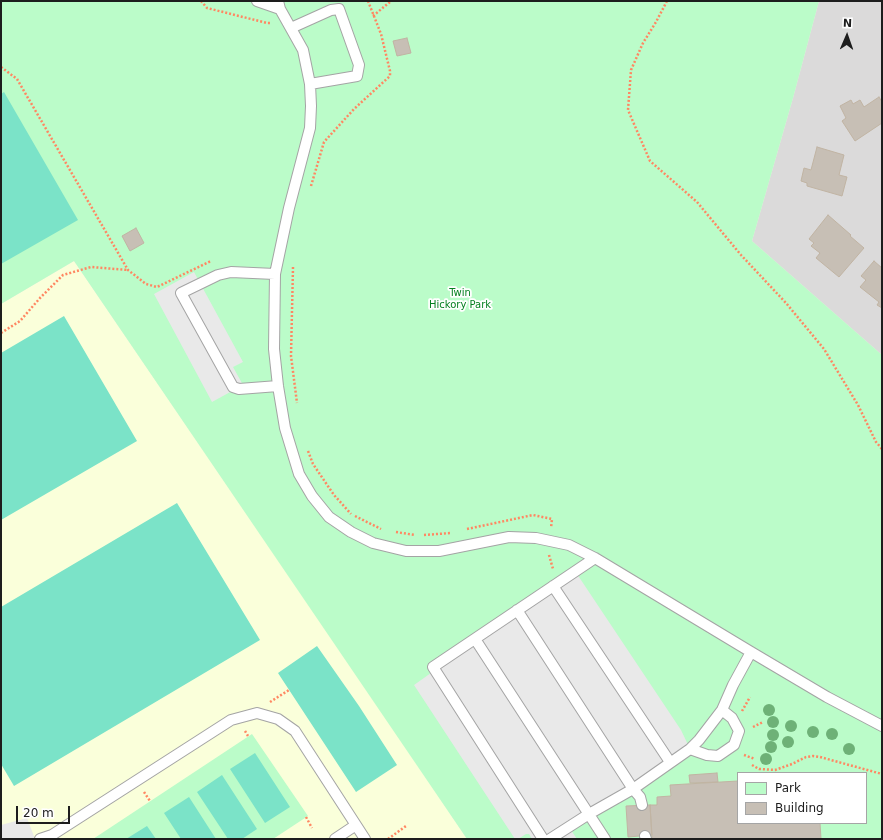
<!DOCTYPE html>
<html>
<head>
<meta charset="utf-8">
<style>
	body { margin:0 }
	#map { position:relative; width:883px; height:840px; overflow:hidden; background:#efece2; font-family:"DejaVu Sans",sans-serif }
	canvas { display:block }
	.frame { position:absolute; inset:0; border:2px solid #1d1d1d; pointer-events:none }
	.legend { position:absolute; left:737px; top:772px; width:130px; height:52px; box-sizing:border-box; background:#fff; border:1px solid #a5a5a5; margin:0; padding:5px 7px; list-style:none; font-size:12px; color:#1d1d1d }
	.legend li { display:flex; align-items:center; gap:8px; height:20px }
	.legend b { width:20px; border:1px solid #a5a5a5 }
	.north { position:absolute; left:827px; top:16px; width:40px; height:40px; -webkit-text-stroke:3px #fff; paint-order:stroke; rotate:2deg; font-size:11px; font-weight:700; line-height:16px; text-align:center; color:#1d1d1d }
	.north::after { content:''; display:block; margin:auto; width:14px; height:18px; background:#1d1d1d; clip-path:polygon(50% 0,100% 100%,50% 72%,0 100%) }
	.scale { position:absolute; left:16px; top:806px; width:54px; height:18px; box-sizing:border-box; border:2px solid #1d1d1d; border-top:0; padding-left:5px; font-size:12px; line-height:14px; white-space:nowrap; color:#1d1d1d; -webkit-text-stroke:3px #fff; paint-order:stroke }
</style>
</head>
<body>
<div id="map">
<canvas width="883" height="840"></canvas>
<div class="frame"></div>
<ul class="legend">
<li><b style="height:11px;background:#bbfcc9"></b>Park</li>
<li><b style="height:11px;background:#c7bfb5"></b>Building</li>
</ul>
<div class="north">N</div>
<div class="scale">20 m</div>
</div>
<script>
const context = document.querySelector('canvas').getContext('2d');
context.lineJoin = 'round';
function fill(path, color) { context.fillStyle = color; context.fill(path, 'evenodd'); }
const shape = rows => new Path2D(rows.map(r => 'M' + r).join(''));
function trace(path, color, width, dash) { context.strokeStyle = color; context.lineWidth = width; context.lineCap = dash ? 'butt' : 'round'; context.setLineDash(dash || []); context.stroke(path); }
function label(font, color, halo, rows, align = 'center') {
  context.font = font + ' "DejaVu Sans",sans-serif'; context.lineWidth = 3.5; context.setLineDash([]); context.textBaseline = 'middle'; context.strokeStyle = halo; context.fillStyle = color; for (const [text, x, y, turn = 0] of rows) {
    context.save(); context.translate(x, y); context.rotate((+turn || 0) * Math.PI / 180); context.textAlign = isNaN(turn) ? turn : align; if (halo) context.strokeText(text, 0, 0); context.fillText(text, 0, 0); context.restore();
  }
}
const residential = shape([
	[819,1,882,1,882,355,752,241,793,98]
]);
const education = shape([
	[74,261,400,739,467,839,1,839,1,304]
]);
const park = shape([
	[1,1,819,1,793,98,752,241,882,355,882,839,467,839,74,261,1,304],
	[738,773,866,773,866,823,738,823],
	[252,734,308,816,273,839,93,839]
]);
const pitch = shape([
	[4,92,78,220,1,264,1,94],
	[64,316,137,441,1,520,1,353],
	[177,503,260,640,14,786,1,764,1,607],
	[317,646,359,706,397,765,356,792,278,673],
	[255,753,290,807,265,823,230,769],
	[222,775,257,829,242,839,228,839,197,792],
	[189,797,216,839,181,839,164,813],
	[147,826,156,839,126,839]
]);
const parking = shape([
	[194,272,243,362,233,367,243,385,212,402,154,294],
	[575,571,681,730,690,749,569,827,577,839,532,839,529,834,526,834,518,839,515,839,414,685],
	[27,818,35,839,1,839,1,825]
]);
const building = shape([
	[407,38,411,53,397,56,393,41,407,38],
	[879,97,882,102,882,123,855,141,842,121,846,118,840,106,851,100,853,104,860,100,864,107,879,97],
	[817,147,844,155,839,175,847,177,842,196,807,186,807,183,801,181,804,168,811,170,817,147],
	[828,215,851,235,850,236,864,248,839,277,816,258,820,253,811,246,814,243,809,239,828,215],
	[136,228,144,243,130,251,122,236,136,228],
	[874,261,882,268,882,308,877,305,879,302,860,287,866,280,861,276,874,261],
	[717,773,718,782,690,783,689,775,717,773],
	[738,781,738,823,820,823,821,839,652,839,650,805,657,805,657,797,671,796,670,785,738,781],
	[650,805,652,835,628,837,626,806,650,805]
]);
const path = shape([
	[201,1,207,8,267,23,271,23],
	[667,1,656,22,643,43,631,70,628,110,650,161,697,202,741,255,786,303,824,349,858,405,876,442,882,449],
	[373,16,391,1],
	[1,67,17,79,128,270,146,284,157,287,211,261],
	[311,186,324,142,354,109,390,76,390,71,381,34,368,1],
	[293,267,291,356,297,403],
	[1,333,20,321,40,298,63,275,91,267,128,270],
	[308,451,313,464,334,495,351,514],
	[355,516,381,529],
	[467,529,533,515,552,519,551,528],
	[396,532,415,535],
	[424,535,451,533],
	[549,555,553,569],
	[270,702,289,690],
	[742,711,750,697],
	[753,727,763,722],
	[245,731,248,736],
	[744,755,755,759],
	[752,765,759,769,775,770,792,764,806,757,813,756,820,757,882,774],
	[144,792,150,801],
	[306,817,312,828],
	[388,839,406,826]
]);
const service = shape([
	[257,1,280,9],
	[278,1,280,9,303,50,310,84,311,106,310,128,289,208,275,274,274,349,278,386,285,428,299,474,312,496,329,517,351,532,373,543,406,551,439,551,509,537,536,538,569,545,595,558,751,652,827,697,882,726],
	[291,28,331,10,339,9,359,65,357,76,310,84],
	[275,274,231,272,218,275,181,293,233,387,239,389,278,386],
	[553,586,670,762],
	[517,610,633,789,640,797,642,805],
	[475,639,605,839],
	[690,749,707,755,718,756,734,745,739,731,732,718,722,710],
	[645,836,646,839],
	[40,839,52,835,231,720,257,713,278,719,295,731,365,839],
	[335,839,356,825],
	[543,839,433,667,595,558],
	[550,839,589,814,633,789,690,749,699,740,722,710,733,685,751,652]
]);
const trees = [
	[769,710],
	[773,722],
	[791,726],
	[813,732],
	[832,734],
	[773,735],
	[788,742],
	[771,747],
	[849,749],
	[766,759]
];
const parkNames = [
	["Twin",460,293],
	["Hickory Park",460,305]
];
fill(residential, '#dbdada');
fill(education, '#faffda');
fill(park, '#bbfcc9');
fill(pitch, '#7be3c8');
fill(parking, '#e9e9e9');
fill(building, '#c7bfb5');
trace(building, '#c1b4a3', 1);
trace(service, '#a4a4a4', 12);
trace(path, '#ff8762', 2.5, [2, 2]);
trace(service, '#fff', 10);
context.fillStyle = '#6eb177';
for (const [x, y] of trees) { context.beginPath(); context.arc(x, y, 6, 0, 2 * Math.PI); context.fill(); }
label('10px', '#058020', '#fff', parkNames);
</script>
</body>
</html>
